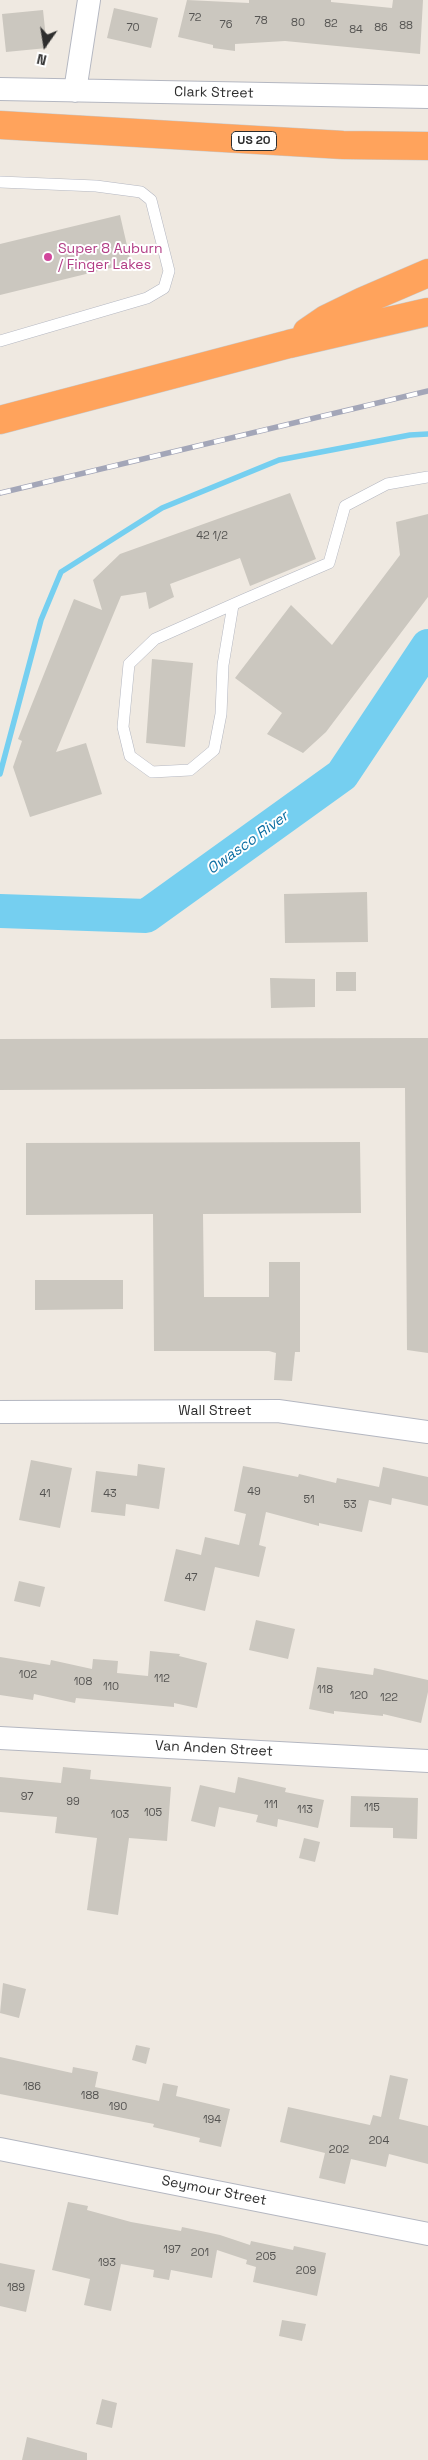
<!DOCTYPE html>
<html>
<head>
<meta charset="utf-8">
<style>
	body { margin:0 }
	#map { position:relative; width:428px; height:2460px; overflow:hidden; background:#efe9e1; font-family:"Space Grotesk",sans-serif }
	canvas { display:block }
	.north { position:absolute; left:20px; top:20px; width:50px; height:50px; -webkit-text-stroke:4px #fff; paint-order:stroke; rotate:193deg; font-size:14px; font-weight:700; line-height:20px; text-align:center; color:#2e2e2e }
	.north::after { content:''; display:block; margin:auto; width:18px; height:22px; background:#2e2e2e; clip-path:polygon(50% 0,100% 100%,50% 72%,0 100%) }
</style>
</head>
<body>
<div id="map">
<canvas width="428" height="2460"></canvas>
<div class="north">N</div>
</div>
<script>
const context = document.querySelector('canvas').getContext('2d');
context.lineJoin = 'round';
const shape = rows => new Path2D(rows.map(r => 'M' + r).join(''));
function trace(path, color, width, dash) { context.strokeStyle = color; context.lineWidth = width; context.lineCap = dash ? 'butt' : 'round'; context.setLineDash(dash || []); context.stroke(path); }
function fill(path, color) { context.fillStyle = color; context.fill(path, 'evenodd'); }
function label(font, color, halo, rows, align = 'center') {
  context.font = font + ' "Space Grotesk",sans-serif'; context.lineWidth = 4; context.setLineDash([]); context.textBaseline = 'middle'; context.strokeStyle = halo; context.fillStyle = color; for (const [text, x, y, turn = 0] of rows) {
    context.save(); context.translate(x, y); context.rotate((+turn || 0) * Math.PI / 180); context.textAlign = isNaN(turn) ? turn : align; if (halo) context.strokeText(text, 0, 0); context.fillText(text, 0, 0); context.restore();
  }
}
const stream = shape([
	[0,774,41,620,61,572,162,508,279,460,410,435,428,434]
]);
const river = shape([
	[0,911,146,916,342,775,428,646]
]);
const building = shape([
	[187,0,249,3,249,0,331,0,331,2,392,8,393,0,423,0,420,54,285,41,235,44,235,51,213,48,213,45,178,37],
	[114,8,158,18,151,48,107,38],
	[43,10,47,48,6,52,2,14],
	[120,215,131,263,0,295,0,244],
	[290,493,316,559,250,586,240,558,170,584,174,597,149,609,146,592,121,596,56,752,86,743,102,794,30,817,13,767,22,741,18,739,74,599,102,610,93,580,120,554],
	[428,514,428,597,326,732,303,753,267,734,282,713,235,678,291,605,332,645,400,555,396,522],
	[152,659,193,663,185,747,146,743],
	[367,892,368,942,285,943,284,894],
	[336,972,356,972,356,991,336,991],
	[270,978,315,979,315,1007,271,1008],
	[428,1038,428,1353,407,1350,405,1088,0,1090,0,1039],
	[360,1142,361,1213,203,1214,204,1297,269,1297,269,1262,300,1262,300,1352,295,1352,292,1381,274,1380,276,1353,269,1351,154,1351,153,1214,26,1215,26,1143],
	[35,1280,123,1280,123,1309,35,1310],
	[31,1460,72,1468,60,1528,19,1520],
	[138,1464,165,1468,159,1509,126,1504,125,1516,91,1512,96,1471,137,1476],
	[243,1466,298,1477,299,1474,336,1483,337,1478,379,1487,383,1467,414,1474,428,1477,428,1506,392,1498,391,1505,369,1500,362,1532,319,1523,319,1526,266,1512,259,1545,266,1547,259,1577,215,1567,205,1611,164,1601,176,1549,201,1555,205,1537,239,1545,246,1514,234,1511],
	[19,1581,45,1587,40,1607,14,1601],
	[256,1620,295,1629,288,1659,249,1650],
	[150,1651,180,1654,179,1656,207,1663,197,1708,174,1703,174,1707,76,1698,75,1703,34,1694,33,1700,0,1695,0,1657,50,1665,51,1660,92,1669,93,1659,118,1661,117,1673,148,1676],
	[317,1667,373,1675,374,1668,428,1680,428,1692,421,1723,383,1714,383,1716,334,1711,334,1714,309,1709],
	[63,1767,91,1770,90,1779,171,1787,167,1841,129,1838,118,1915,87,1910,97,1838,55,1833,57,1817,0,1812,0,1777,61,1783],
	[238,1777,286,1788,285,1792,324,1800,318,1828,278,1819,277,1827,256,1822,258,1815,219,1807,215,1827,191,1821,200,1785,235,1793],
	[351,1796,418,1798,417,1839,393,1838,393,1828,350,1827],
	[304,1838,320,1842,315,1862,299,1858],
	[3,1983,26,1989,19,2018,0,2013],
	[136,2045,150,2048,146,2064,132,2060],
	[0,2057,72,2073,73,2067,98,2072,95,2087,159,2101,163,2083,178,2086,176,2096,230,2109,221,2147,199,2142,200,2138,153,2127,154,2124,0,2094],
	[390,2075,408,2079,399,2119,428,2126,428,2164,389,2154,386,2167,351,2159,345,2184,319,2178,325,2153,280,2142,288,2107,370,2125,373,2115,381,2117],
	[68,2202,88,2206,87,2210,131,2222,181,2231,182,2227,220,2235,250,2245,251,2241,293,2250,294,2246,326,2253,317,2296,253,2282,256,2267,246,2264,247,2260,217,2250,212,2278,171,2270,169,2280,153,2277,154,2270,121,2264,111,2311,84,2305,90,2279,52,2270],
	[0,2263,35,2270,26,2312,0,2306],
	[282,2320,306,2324,302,2341,279,2336],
	[102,2399,117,2403,112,2428,96,2424],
	[27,2437,87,2453,87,2460,22,2460]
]);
const lane = shape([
	[0,182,96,186,141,192,151,200,169,271,164,288,147,298,0,341],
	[233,605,223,665,221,714,214,750,190,770,152,772,130,756,123,727,129,664,155,639,243,600,329,563,345,506,387,484,428,477]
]);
const street = shape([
	[0,89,428,97],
	[75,91,89,0],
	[0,1412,278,1411,428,1432],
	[0,1738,428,1761],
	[0,2149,428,2234]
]);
const highway = shape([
	[0,125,343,145,428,146],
	[307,332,326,319,363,301,428,273],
	[0,420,289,344,428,312]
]);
const rail = shape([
	[0,493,428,391]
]);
const markers = [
	[48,257,5,"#d1479c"]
];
const numberNames = [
	["72",195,18],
	["78",261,21],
	["80",298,23],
	["82",331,24],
	["76",226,25],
	["88",406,26],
	["70",133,28],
	["86",381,28],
	["84",356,30],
	["42 1/2",212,536],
	["49",254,1492],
	["41",45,1494],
	["43",110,1494],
	["51",309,1500],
	["53",350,1505],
	["47",191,1578],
	["102",28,1675],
	["112",162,1679],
	["108",83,1682],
	["110",111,1687],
	["118",325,1690],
	["120",359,1696],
	["122",389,1698],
	["97",27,1797],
	["99",73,1802],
	["111",271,1805],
	["115",372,1808],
	["113",305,1810],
	["105",153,1813],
	["103",120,1815],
	["186",32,2087],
	["188",90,2096],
	["190",118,2107],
	["194",212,2120],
	["204",379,2141],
	["202",339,2150],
	["197",172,2250],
	["201",200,2253],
	["205",266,2257],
	["193",107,2263],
	["209",306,2271],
	["189",16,2288]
];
const shields = [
	[254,141,45]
];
const shieldNames = [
	["US 20",254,141]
];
const streetNames = [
	["Clark Street",214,93,1],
	["Wall Street",215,1411],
	["Van Anden Street",214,1749,3],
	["Seymour Street",214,2191,11]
];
const hotelNames = [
	["Super 8 Auburn",58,249],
	["/ Finger Lakes",58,265]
];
const waterNames = [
	["Owasco River",248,843,-36]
];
trace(stream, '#75cff0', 5.5);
trace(river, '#75cff0', 34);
fill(building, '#cbc7bf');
trace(lane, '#b4b7c1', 12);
trace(street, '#b4b7c1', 24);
trace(highway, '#c9c9c9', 29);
trace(lane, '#fff', 11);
trace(street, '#fff', 22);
trace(highway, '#ffa35c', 28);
trace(rail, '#a3a6b8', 5.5);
trace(rail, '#fff', 4, [11]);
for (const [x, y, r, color] of markers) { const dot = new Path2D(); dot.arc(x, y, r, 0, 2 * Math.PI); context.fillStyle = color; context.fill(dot); trace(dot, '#fff', 2); }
label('11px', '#555452', null, numberNames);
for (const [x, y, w] of shields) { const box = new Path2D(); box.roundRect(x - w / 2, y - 9.5, w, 19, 4); context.fillStyle = '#fff'; context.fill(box); trace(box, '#2e2e2e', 1); }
label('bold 12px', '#2e2e2e', null, shieldNames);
label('14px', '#2e2e2e', '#fff', streetNames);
label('14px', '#b23c85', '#fff', hotelNames, 'left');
label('italic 15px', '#0d6fa3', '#fff', waterNames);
</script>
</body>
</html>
